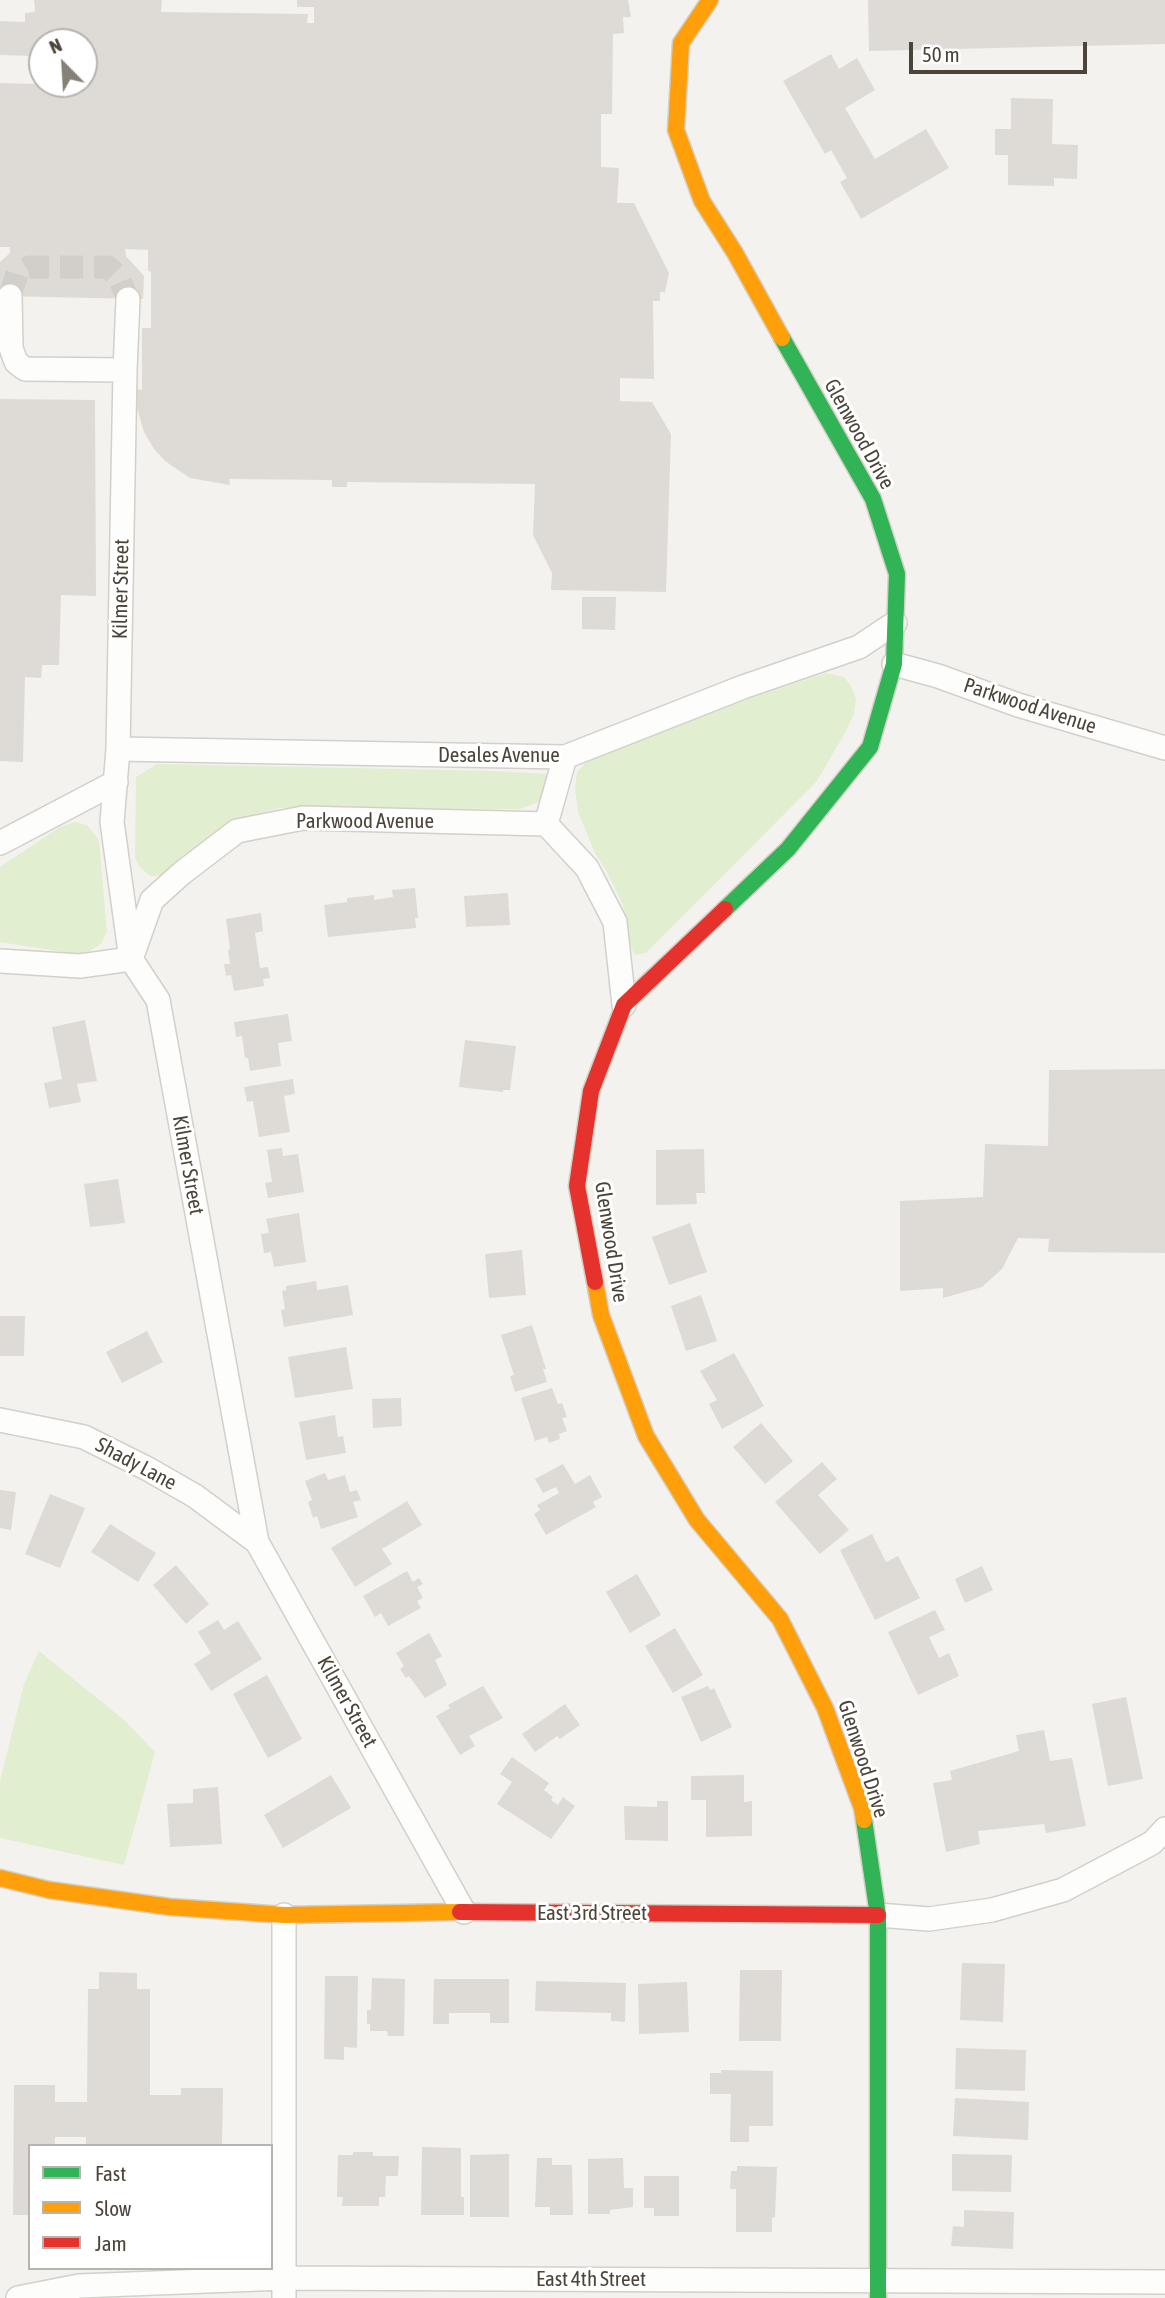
<!DOCTYPE html>
<html>
<head>
<meta charset="utf-8">
<style>
	body { margin:0 }
	#map { position:relative; width:1165px; height:2298px; overflow:hidden; background:#f4f2ee; font-family:"Asap Condensed",sans-serif }
	canvas { display:block }
	.legend { position:absolute; left:28px; top:2144px; width:245px; height:126px; box-sizing:border-box; background:#fff; border:2px solid #b7b4b0; margin:0; padding:9px 12px; list-style:none; font-size:21px; color:#4b4439 }
	.legend li { display:flex; align-items:center; gap:14px; height:35px }
	.legend b { width:35px; border:2px solid #b7b4b0 }
	.north { position:absolute; left:28px; top:28px; width:70px; height:70px; box-sizing:border-box; background:#fff; border:2px solid #b7b4b0; border-radius:50%; rotate:336deg; font-size:19px; font-weight:700; line-height:28px; text-align:center; color:#4b4439 }
	.north::after { content:''; display:block; margin:auto; width:24px; height:32px; background:#868178; clip-path:polygon(50% 0,100% 100%,50% 72%,0 100%) }
	.scale { position:absolute; left:909px; top:42px; width:178px; height:32px; box-sizing:border-box; border:4px solid #4b4439; border-top:0; padding-left:9px; font-size:21px; line-height:24px; white-space:nowrap; color:#4b4439; -webkit-text-stroke:5px #fff; paint-order:stroke }
</style>
</head>
<body>
<div id="map">
<canvas width="1165" height="2298"></canvas>
<ul class="legend">
<li><b style="height:9px;background:#30b455"></b>Fast</li>
<li><b style="height:9px;background:#ff9f0a"></b>Slow</li>
<li><b style="height:9px;background:#e5322d"></b>Jam</li>
</ul>
<div class="north">N</div>
<div class="scale">50 m</div>
</div>
<script>
const context = document.querySelector('canvas').getContext('2d');
context.lineJoin = 'round';
function fill(path, color) { context.fillStyle = color; context.fill(path, 'evenodd'); }
const shape = rows => new Path2D(rows.map(r => 'M' + r).join(''));
function trace(path, color, width, dash) { context.strokeStyle = color; context.lineWidth = width; context.lineCap = dash ? 'butt' : 'round'; context.setLineDash(dash || []); context.stroke(path); }
function label(font, color, halo, rows, align = 'center') {
  context.font = font + ' "Asap Condensed",sans-serif'; context.lineWidth = 6; context.setLineDash([]); context.textBaseline = 'middle'; context.strokeStyle = halo; context.fillStyle = color; for (const [text, x, y, turn = 0] of rows) {
    context.save(); context.translate(x, y); context.rotate((+turn || 0) * Math.PI / 180); context.textAlign = isNaN(turn) ? turn : align; if (halo) context.strokeText(text, 0, 0); context.fillText(text, 0, 0); context.restore();
  }
}
const green = shape([
	[826,673,844,677,852,688,856,699,854,714,845,733,817,781,646,953,635,955,630,945,623,905,607,872,595,853,578,812,575,788,577,772,590,758,760,695],
	[157,764,494,771,548,774,552,785,541,801,520,809,279,808,245,817,208,838,167,874,158,876,150,876,140,867,135,858,136,777],
	[75,822,87,825,99,840,107,932,101,944,83,955,0,942,0,867,60,827],
	[39,1651,124,1720,155,1752,124,1865,0,1838,0,1781,24,1684]
]);
const building = shape([
	[34,0,162,0,161,12,308,14,307,23,314,23,314,7,297,7,297,0,628,0,631,17,623,17,624,33,613,34,612,114,601,114,601,167,619,168,617,203,634,203,669,273,665,292,660,292,660,301,653,301,654,379,620,378,620,401,652,402,671,434,666,592,551,590,552,573,533,535,535,484,347,482,347,487,332,487,332,480,229,479,230,485,190,478,165,461,154,449,144,432,137,408,136,389,142,390,142,328,151,328,151,272,148,271,148,250,125,249,126,256,144,276,143,299,0,296,0,262,10,253,10,247,0,247,0,83,35,84,37,74,31,73,31,56,0,55,0,21,25,22,25,13,35,12],
	[42,42,84,42,84,84,42,84],
	[868,0,1165,0,1165,44,869,51],
	[831,54,839,69,857,58,875,90,845,108,875,159,926,129,949,168,861,219,840,182,847,178,831,150,825,154,783,81],
	[1011,98,1053,99,1052,144,1078,145,1077,179,1054,178,1054,186,1008,185,1008,155,995,155,995,129,1011,129],
	[0,399,95,400,96,596,61,595,59,665,42,665,41,678,25,677,23,762,0,761],
	[582,597,616,597,615,630,582,629],
	[415,888,418,918,415,918,416,928,328,937,324,905,347,902,347,898,374,895,374,900,393,897,392,890],
	[508,893,510,925,466,927,464,896],
	[261,913,263,931,255,933,260,968,268,967,270,978,263,979,264,986,234,991,231,975,226,976,224,964,230,964,228,950,230,949,226,919],
	[288,1014,292,1041,278,1043,281,1066,250,1071,248,1058,245,1058,242,1036,236,1037,234,1022],
	[85,1020,97,1081,77,1084,81,1102,49,1108,44,1083,62,1079,52,1027],
	[465,1040,516,1046,510,1090,503,1090,503,1092,459,1087],
	[1165,1069,1165,1253,1048,1252,1049,1239,1018,1238,1002,1269,982,1287,943,1298,943,1288,900,1291,900,1201,983,1197,985,1144,1048,1146,1049,1070],
	[293,1079,295,1094,284,1096,290,1132,259,1137,253,1101,247,1102,244,1087],
	[282,1148,283,1156,298,1154,304,1192,268,1198,265,1183,272,1182,267,1150],
	[704,1149,705,1193,696,1193,697,1204,656,1205,656,1150],
	[118,1179,125,1223,90,1227,84,1184],
	[299,1213,306,1262,274,1267,271,1252,264,1253,261,1234,269,1233,266,1219],
	[690,1223,707,1272,669,1285,652,1237],
	[522,1250,526,1295,489,1298,485,1254],
	[316,1281,317,1290,348,1285,353,1315,284,1327,281,1310,285,1309,282,1291,286,1290,286,1286],
	[701,1295,717,1341,686,1351,671,1306],
	[0,1316,25,1316,24,1356,0,1356],
	[532,1325,546,1369,543,1369,547,1382,515,1392,510,1376,514,1375,501,1335],
	[147,1331,163,1362,122,1383,106,1352],
	[346,1347,353,1389,295,1398,288,1357],
	[734,1353,764,1406,722,1429,709,1404,717,1400,700,1371],
	[552,1388,558,1404,562,1403,567,1417,562,1418,567,1431,559,1434,560,1439,549,1443,547,1437,535,1441,521,1398],
	[401,1398,402,1426,373,1428,372,1399],
	[335,1415,338,1437,343,1436,346,1453,306,1460,299,1422],
	[761,1423,793,1461,765,1484,733,1447],
	[822,1462,837,1479,818,1495,849,1530,820,1554,775,1502],
	[563,1464,575,1484,590,1475,602,1497,593,1502,596,1507,546,1535,534,1514,540,1510,537,1505,559,1493,556,1487,543,1493,535,1479],
	[325,1473,328,1480,345,1475,350,1492,357,1490,361,1500,353,1502,358,1517,321,1529,317,1516,313,1518,308,1502,312,1500,305,1481],
	[0,1490,16,1492,11,1530,0,1528],
	[50,1494,85,1508,60,1568,25,1554],
	[407,1501,422,1525,382,1549,392,1564,355,1587,331,1548],
	[110,1524,156,1553,138,1582,91,1552],
	[872,1534,886,1562,898,1556,920,1598,875,1620,840,1550],
	[176,1565,209,1604,186,1624,153,1585],
	[982,1566,993,1590,965,1603,955,1579],
	[407,1571,413,1582,419,1578,423,1584,417,1587,423,1598,417,1601,421,1608,388,1626,381,1613,375,1617,363,1596],
	[637,1574,661,1615,630,1633,606,1592],
	[935,1610,945,1630,929,1637,939,1658,949,1653,959,1676,918,1695,888,1632],
	[218,1620,224,1630,238,1621,262,1659,211,1691,194,1664,211,1653,198,1632],
	[675,1628,703,1675,673,1693,645,1646],
	[429,1633,442,1656,435,1660,447,1685,425,1698,409,1676,406,1678,400,1669,404,1666,396,1653],
	[267,1675,302,1739,268,1758,233,1694],
	[483,1686,503,1718,469,1736,475,1746,460,1755,436,1716,450,1708,448,1705],
	[708,1686,710,1690,714,1688,732,1727,701,1742,681,1697],
	[1126,1697,1143,1779,1108,1786,1092,1704],
	[565,1704,580,1725,560,1739,557,1736,535,1752,522,1734],
	[1044,1730,1050,1761,1072,1758,1086,1826,1046,1833,1044,1824,978,1831,980,1844,946,1852,933,1783,952,1780,950,1771,1019,1751,1016,1735],
	[512,1757,549,1783,544,1790,553,1797,551,1800,558,1805,563,1797,575,1806,551,1839,497,1804,512,1782,500,1774],
	[331,1775,351,1808,283,1848,264,1815],
	[744,1775,744,1802,752,1801,752,1836,706,1837,706,1800,691,1800,691,1776],
	[218,1787,222,1844,170,1847,167,1804,193,1803,193,1789],
	[657,1801,668,1801,668,1841,625,1840,624,1806,657,1807],
	[962,1963,1005,1964,1003,2022,960,2020],
	[740,1970,782,1970,781,2041,739,2041],
	[99,1972,137,1973,137,1989,150,1989,150,2095,181,2095,181,2088,223,2088,222,2146,86,2144,86,2137,55,2137,55,2146,30,2146,30,2215,13,2215,14,2085,55,2085,55,2102,87,2102,88,1989,99,1989],
	[325,1976,358,1976,357,2048,344,2047,344,2060,324,2059],
	[372,1978,405,1979,404,2036,388,2036,387,2031,370,2031,370,2024,367,2024,367,2010,371,2010],
	[434,1979,509,1979,509,2023,490,2023,490,2013,449,2013,449,2024,433,2024],
	[536,1981,626,1983,625,2022,611,2021,611,2013,535,2011],
	[687,1982,689,2032,639,2034,638,1984],
	[956,2048,1026,2050,1025,2091,955,2089],
	[721,2070,773,2071,773,2126,749,2126,749,2142,730,2142,731,2094,710,2094,710,2073,721,2073],
	[955,2098,1029,2102,1028,2140,953,2136],
	[422,2147,461,2148,461,2197,464,2197,464,2215,421,2215],
	[353,2152,373,2152,373,2156,399,2156,398,2176,386,2176,385,2197,379,2197,379,2206,342,2206,343,2197,337,2197,338,2155,353,2155],
	[509,2154,509,2217,470,2217,470,2155],
	[952,2154,1012,2155,1011,2192,952,2191],
	[537,2158,552,2158,552,2165,572,2165,573,2215,550,2215,550,2207,535,2207],
	[623,2158,624,2188,633,2188,633,2207,610,2210,610,2214,588,2214,588,2159],
	[737,2166,777,2167,775,2217,772,2218,772,2232,736,2232,736,2189,730,2189,731,2171,737,2171],
	[644,2176,679,2176,679,2216,654,2216,654,2208,644,2208],
	[964,2210,1014,2212,1013,2249,951,2246,953,2226,964,2227]
]);
const streetTunnel = shape([
	[10,296,17,274,29,267,108,267,119,278,128,299]
]);
const street = shape([
	[10,296,11,348,16,362,25,369,125,370,128,299],
	[125,370,118,749,112,822,131,959,158,1000,257,1542,464,1912],
	[894,664,938,676,1018,705,1165,748],
	[118,749,565,757,743,687,859,647,895,623],
	[546,824,587,868,615,922,624,1005],
	[546,824,565,757],
	[0,843,116,782],
	[0,961,80,966,131,959,152,900,182,873,237,831,303,818,546,824],
	[0,1420,84,1437,148,1469,195,1496,257,1542],
	[878,1915,929,1919,992,1910,1063,1890,1152,1843,1165,1829],
	[18,2298,79,2286,284,2278,1165,2282],
	[284,2298,284,1915]
]);
const fast = shape([
	[725,909,788,849,870,747,894,664,897,574,873,499,782,338],
	[864,1820,878,1915,878,2298]
]);
const slow = shape([
	[710,0,681,43,676,130,702,201,735,253,782,338],
	[595,1282,601,1315,646,1436,697,1520,780,1619,825,1708,862,1808,864,1820],
	[0,1878,49,1890,170,1907,284,1915,460,1912]
]);
const jam = shape([
	[595,1282,577,1186,591,1091,624,1005,725,909],
	[460,1912,878,1915]
]);
const streetNames = [
	["Glenwood Drive",859,434,61],
	["Kilmer Street",121,589,-89],
	["Parkwood Avenue",1030,706,18],
	["Desales Avenue",499,755],
	["Parkwood Avenue",365,821],
	["Kilmer Street",188,1165,80],
	["Glenwood Drive",611,1242,81],
	["Shady Lane",136,1464,28],
	["Kilmer Street",347,1702,61],
	["Glenwood Drive",863,1759,72],
	["East 3rd Street",592,1913],
	["East 4th Street",591,2279]
];
fill(green, '#e1eecf');
fill(building, '#dedbd6');
trace(streetTunnel, '#d2cfca', 23, [23, 11]);
trace(street, '#d2d0cb', 26);
trace(fast, '#d3cfc5', 19);
trace(slow, '#d3cfc5', 19);
trace(jam, '#d3cfc5', 19);
trace(street, '#fdfdfc', 23);
trace(fast, '#30b455', 16);
trace(slow, '#ff9f0a', 16);
trace(jam, '#e5322d', 16);
label('21px', '#4b4439', '#fff', streetNames);
</script>
</body>
</html>
